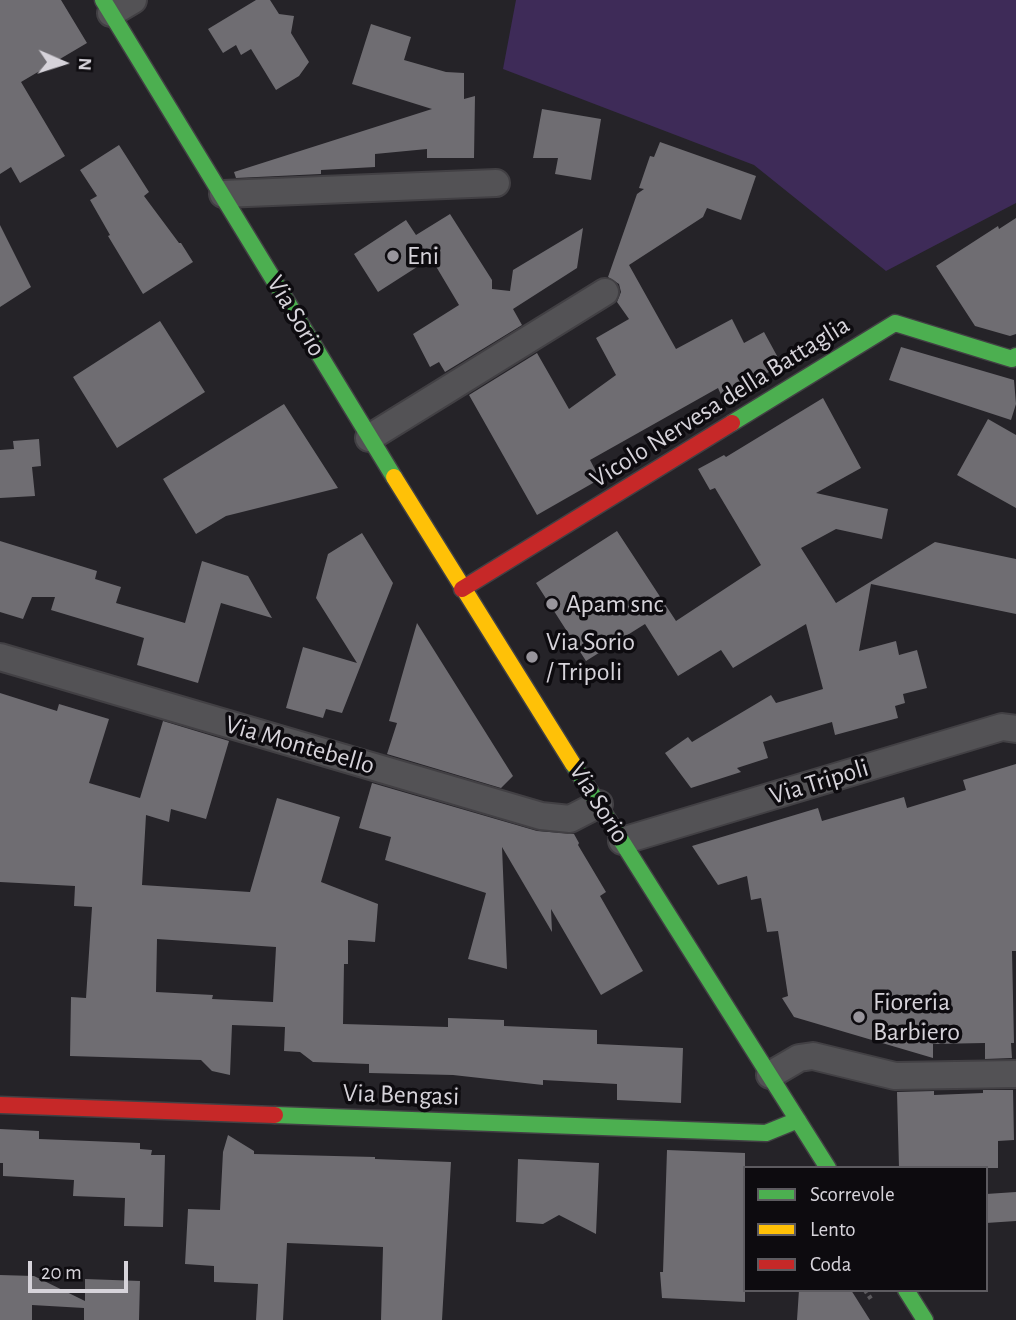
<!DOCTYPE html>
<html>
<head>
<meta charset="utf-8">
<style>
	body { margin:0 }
	#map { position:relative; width:1016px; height:1320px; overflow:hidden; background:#252328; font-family:"Alegreya Sans",sans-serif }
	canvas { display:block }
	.legend { position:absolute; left:743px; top:1166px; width:245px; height:126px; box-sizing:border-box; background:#0d0b0f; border:2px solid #5d5b60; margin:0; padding:9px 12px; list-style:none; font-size:21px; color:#d6d3da }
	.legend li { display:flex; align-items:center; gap:14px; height:35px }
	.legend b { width:35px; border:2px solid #5d5b60 }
	.north { position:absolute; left:28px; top:28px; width:70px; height:70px; -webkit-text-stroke:5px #0d0b0f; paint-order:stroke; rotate:93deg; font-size:19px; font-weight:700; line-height:28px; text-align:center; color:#d6d3da }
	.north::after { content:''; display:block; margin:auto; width:24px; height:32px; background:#d6d3da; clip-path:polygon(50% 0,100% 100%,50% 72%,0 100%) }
	.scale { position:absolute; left:28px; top:1261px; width:100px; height:32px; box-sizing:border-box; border:4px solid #d6d3da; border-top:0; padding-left:9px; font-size:21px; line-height:24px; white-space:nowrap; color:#d6d3da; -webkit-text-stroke:5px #0d0b0f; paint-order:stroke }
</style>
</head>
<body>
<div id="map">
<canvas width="1016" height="1320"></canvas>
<ul class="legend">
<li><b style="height:9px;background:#4caf50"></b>Scorrevole</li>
<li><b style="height:9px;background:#ffc107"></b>Lento</li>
<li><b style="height:9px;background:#c62828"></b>Coda</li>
</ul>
<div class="north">N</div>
<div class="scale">20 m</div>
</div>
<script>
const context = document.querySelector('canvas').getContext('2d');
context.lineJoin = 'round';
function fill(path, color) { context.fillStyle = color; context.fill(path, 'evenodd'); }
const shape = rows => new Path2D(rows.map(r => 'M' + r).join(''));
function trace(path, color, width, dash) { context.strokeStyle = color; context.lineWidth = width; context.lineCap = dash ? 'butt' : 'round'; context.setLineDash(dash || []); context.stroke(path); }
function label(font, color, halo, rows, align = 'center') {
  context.font = font + ' "Alegreya Sans",sans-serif'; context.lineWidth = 7; context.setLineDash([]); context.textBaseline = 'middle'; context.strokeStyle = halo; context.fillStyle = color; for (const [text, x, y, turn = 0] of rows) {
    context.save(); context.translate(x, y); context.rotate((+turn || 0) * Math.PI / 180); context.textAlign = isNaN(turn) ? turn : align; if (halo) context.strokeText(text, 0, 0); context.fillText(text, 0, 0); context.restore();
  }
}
const green = shape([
	[516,0,1016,0,1016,203,886,271,754,165,503,69]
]);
const building = shape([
	[0,0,61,0,87,43,21,82,65,156,20,183,11,167,0,174],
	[256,0,270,0,279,14,294,16,291,33,309,62,299,76,276,90,251,49,241,55,236,45,223,53,208,29],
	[371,24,411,37,404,60,446,72,464,73,464,99,475,96,474,158,427,158,427,149,375,154,375,167,321,170,321,174,236,178,234,172,432,109,352,84],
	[542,109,601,119,591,180,555,174,558,158,533,158],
	[660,142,756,176,741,220,707,208,703,217,629,265,676,349,732,319,744,343,764,332,782,365,722,397,718,388,590,460,600,479,537,515,469,395,537,353,569,409,616,375,596,338,629,319,617,302,621,292,619,284,608,277,637,194,644,189,639,188,650,156,654,157],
	[119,145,149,192,144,196,179,243,181,243,193,262,143,294,108,236,110,235,90,200,97,196,80,170],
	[450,214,492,280,492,289,510,291,513,270,583,228,577,268,513,309,522,325,445,372,439,362,430,367,413,334,459,305,431,258,378,292,354,254,406,220,416,235],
	[1016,218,1016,334,1010,336,975,326,936,266,998,226,999,229],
	[0,225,31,287,0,307],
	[160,321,205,392,117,448,73,377],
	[901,347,1014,380,1016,404,1011,420,889,380],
	[823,398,861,468,816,493,888,509,882,539,836,529,801,548,836,603,935,542,1016,559,1016,614,871,584,859,651,896,641,899,655,917,650,927,688,903,694,905,703,895,706,898,718,835,735,832,722,763,742,768,758,737,768,741,772,691,788,665,753,688,737,692,742,771,695,776,703,823,689,806,624,733,668,721,650,678,676,645,624,586,661,536,583,617,531,676,621,761,565,715,488,710,490,698,469,724,455,726,457],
	[284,404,338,488,226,516,196,534,163,479],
	[988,419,1016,435,1016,508,957,475],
	[39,439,41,466,32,467,35,496,0,498,0,450,14,449,13,441],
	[362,533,393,583,342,713,326,709,323,718,286,708,303,647,357,663,316,598,328,554],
	[0,541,97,571,95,579,121,587,116,603,185,623,202,561,248,576,272,618,221,603,198,683,137,665,144,638,51,610,55,597,32,597,23,619,0,612],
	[417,623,513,776,501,788,387,754,397,723,389,721],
	[0,693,57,711,59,704,109,719,89,783,140,798,163,721,229,741,206,819,171,809,169,822,146,815,142,885,250,892,277,798,340,817,321,882,378,904,375,942,348,940,348,964,344,964,343,1024,448,1027,448,1018,504,1020,504,1026,597,1030,597,1044,683,1048,681,1103,617,1100,617,1084,543,1080,543,1085,453,1075,369,1073,369,1064,313,1062,300,1052,284,1051,285,1027,232,1025,230,1075,212,1071,201,1060,70,1056,71,997,86,998,92,907,74,906,75,886,0,882],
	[157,939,276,947,273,1002,212,999,213,995,156,992],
	[1016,764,1016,951,1012,951,1014,1043,1011,1043,1012,1058,985,1059,985,1043,933,1044,933,1058,794,1017,782,998,788,996,778,931,767,932,761,898,751,900,747,876,718,885,692,846,818,808,822,821,904,797,907,808,966,790,963,780],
	[372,783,537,831,574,834,579,843,578,845,606,892,600,896,643,971,601,995,551,909,552,932,502,847,507,969,468,959,486,893,385,860,391,837,359,828],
	[983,1090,1013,1090,1014,1140,998,1141,998,1168,899,1168,897,1092,934,1091,934,1095,983,1093],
	[0,1129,39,1131,39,1139,140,1143,140,1149,152,1150,151,1155,165,1155,163,1227,124,1226,125,1198,73,1196,74,1180,3,1176,3,1163,0,1163],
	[228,1135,254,1151,254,1154,375,1157,375,1159,451,1162,442,1320,381,1320,383,1247,287,1243,283,1320,256,1320,258,1284,214,1282,214,1266,185,1264,188,1209,220,1210,223,1152],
	[667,1150,745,1153,745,1302,662,1298,660,1272,663,1272],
	[518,1159,599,1163,596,1234,559,1215,543,1224,516,1222],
	[1016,1192,1016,1221,986,1223,986,1194],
	[0,1275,34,1276,85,1301,85,1279,140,1281,139,1320,84,1320,84,1308,32,1305,32,1320,0,1320],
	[799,1290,851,1290,870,1320,797,1320]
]);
const path = shape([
	[865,1290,871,1299]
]);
const street = shape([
	[111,13,133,0],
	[223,194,496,183],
	[369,438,605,292],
	[0,657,541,816,570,819,599,804],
	[622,841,1002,727,1016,729],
	[770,1075,799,1058,813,1056,895,1076,1016,1074]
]);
const fast = shape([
	[103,0,394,477],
	[732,423,895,323,1012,359,1016,356],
	[573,764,828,1168],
	[275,1115,766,1133,798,1120],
	[906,1290,925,1320]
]);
const slow = shape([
	[394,477,573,764]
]);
const jam = shape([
	[462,589,732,423],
	[0,1105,275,1115]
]);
const markers = [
	[393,256,7,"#98959c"],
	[552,604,7,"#98959c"],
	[532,657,7,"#98959c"],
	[859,1017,7,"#98959c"]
];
const poiNames = [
	["Eni",407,256],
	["Apam snc",566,604],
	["Via Sorio",546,642],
	["/ Tripoli",546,672],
	["Fioreria",873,1002],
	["Barbiero",873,1032]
];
const streetNames = [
	["Via Sorio",296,316,59],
	["Vicolo Nervesa della Battaglia",720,402,-32],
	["Via Montebello",300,745,16],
	["Via Tripoli",819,782,-17],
	["Via Sorio",599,803,58],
	["Via Bengasi",401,1095,2]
];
fill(green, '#3e2b58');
fill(building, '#6f6d72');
trace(street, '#424044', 30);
trace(fast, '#424044', 19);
trace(slow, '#424044', 19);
trace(jam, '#424044', 19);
trace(path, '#5b595d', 4.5, [3.5, 3.5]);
trace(street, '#535255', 26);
trace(fast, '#4caf50', 16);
trace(slow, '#ffc107', 16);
trace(jam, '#c62828', 16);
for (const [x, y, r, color] of markers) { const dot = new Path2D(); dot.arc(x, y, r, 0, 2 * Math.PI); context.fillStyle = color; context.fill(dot); trace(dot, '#0d0b0f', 2.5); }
label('26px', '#d6d3da', '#0d0b0f', poiNames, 'left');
label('26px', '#d6d3da', '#0d0b0f', streetNames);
</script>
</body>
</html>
